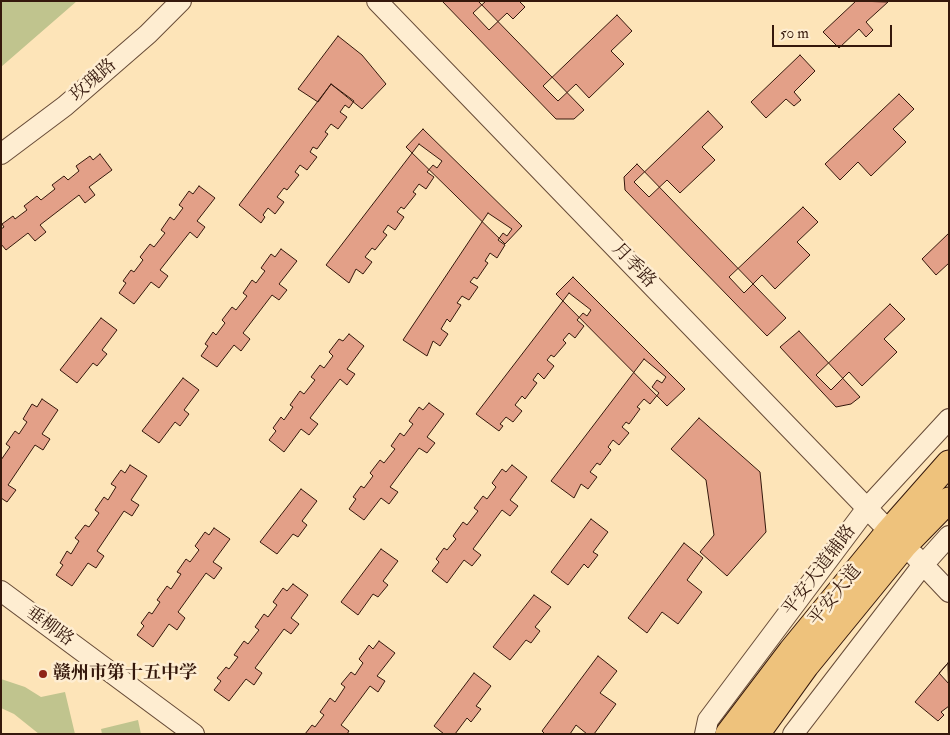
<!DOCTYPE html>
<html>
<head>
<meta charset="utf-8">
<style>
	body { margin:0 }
	#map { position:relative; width:950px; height:735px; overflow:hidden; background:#fde4b8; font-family:"IM FELL Double Pica",serif }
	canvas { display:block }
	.frame { position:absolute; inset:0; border:2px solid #35180c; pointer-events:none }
	.scale { position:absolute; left:772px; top:25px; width:120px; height:22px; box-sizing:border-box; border:2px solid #35180c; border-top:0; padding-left:6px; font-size:15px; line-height:18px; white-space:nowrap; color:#35180c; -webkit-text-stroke:4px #feedd1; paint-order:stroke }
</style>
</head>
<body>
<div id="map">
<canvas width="950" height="735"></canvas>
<div class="frame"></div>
<div class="scale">50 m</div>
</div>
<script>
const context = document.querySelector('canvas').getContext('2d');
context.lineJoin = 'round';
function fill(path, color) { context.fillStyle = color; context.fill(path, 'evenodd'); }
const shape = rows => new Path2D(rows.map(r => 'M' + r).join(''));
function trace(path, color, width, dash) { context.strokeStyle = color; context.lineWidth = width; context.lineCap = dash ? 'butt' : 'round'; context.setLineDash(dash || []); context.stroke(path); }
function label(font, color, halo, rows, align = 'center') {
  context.font = font + ' "IM FELL Double Pica","Noto Serif SC",serif'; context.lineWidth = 5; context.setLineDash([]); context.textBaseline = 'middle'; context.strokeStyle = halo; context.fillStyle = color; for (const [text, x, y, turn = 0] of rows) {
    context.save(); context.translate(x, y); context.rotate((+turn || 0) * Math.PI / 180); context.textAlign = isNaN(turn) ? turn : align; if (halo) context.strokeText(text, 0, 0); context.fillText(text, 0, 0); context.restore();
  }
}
const green = shape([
	[1,1,77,1,1,67],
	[1,679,25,687,41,697,65,692,75,734,39,734,14,714,1,708],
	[138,720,141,734,102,734,101,729]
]);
const building = shape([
	[442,1,478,1,584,110,574,119,556,119,442,1],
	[486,1,519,1,525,7,513,19,507,13,489,30,473,13,486,1],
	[856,1,888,2,866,22,873,30,866,37,859,29,839,48,823,32,856,1],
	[617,15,632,31,611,51,624,64,589,98,576,84,558,101,543,86,617,15],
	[338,36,362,55,386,84,362,109,331,84,318,102,298,89,338,36],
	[800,55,815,71,794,92,801,100,794,106,786,99,766,118,751,102,800,55],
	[331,84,354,101,349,108,345,105,340,112,347,117,338,129,331,124,325,132,328,134,317,149,313,147,310,152,317,157,307,170,300,165,295,172,299,175,287,190,284,188,277,197,284,202,275,214,268,208,263,215,265,217,261,223,239,205,331,84],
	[899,94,914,109,893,129,906,142,871,176,858,162,840,180,825,164,899,94],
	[708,111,723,127,702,147,715,160,680,193,667,180,649,197,634,182,708,111],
	[423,129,522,226,505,244,406,147,423,129],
	[419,144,442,161,437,168,433,165,427,172,434,177,426,189,419,184,413,192,416,194,404,209,401,207,397,212,404,217,395,230,388,225,383,232,387,235,375,250,372,248,365,257,372,262,363,274,356,269,349,283,326,265,419,144],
	[100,154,112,170,89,187,95,195,85,203,79,195,40,225,46,232,35,241,28,233,6,250,1,244,1,229,4,227,2,224,13,216,15,219,27,210,24,206,37,196,41,200,55,189,52,185,64,176,68,180,79,171,76,166,90,156,93,160,100,154],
	[637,164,786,318,767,336,625,190,624,177,637,164],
	[199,186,215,198,197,221,205,227,197,238,190,232,160,270,168,276,159,288,151,282,134,304,119,293,126,283,123,281,131,270,134,272,143,260,140,257,150,244,154,247,165,233,161,230,170,217,174,220,183,208,179,205,189,191,193,194,199,186],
	[803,207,818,222,797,242,810,255,775,289,762,275,744,293,729,277,803,207],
	[488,213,512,229,507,236,503,233,498,240,505,245,497,258,490,253,485,261,488,263,477,279,474,277,470,282,478,287,469,300,462,296,457,303,461,305,450,322,447,319,441,329,448,334,440,346,433,341,427,356,403,340,488,213],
	[949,233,949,263,936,275,922,259,949,233],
	[281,249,297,261,279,284,287,290,279,300,272,295,243,333,250,339,241,351,234,345,217,367,201,356,208,346,205,344,213,332,216,335,225,323,222,320,232,307,236,310,247,296,243,293,252,280,256,283,265,271,261,268,271,254,275,257,281,249],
	[573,277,685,389,667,406,556,294,573,277],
	[569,293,591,310,587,316,583,313,577,320,584,326,575,338,569,333,563,340,566,343,554,357,551,355,547,360,554,366,544,379,538,373,533,380,537,383,525,399,522,396,515,405,522,411,513,422,506,417,500,424,503,426,499,431,476,414,569,293],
	[890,304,905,319,884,339,897,352,862,386,849,372,831,390,816,375,890,304],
	[101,318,117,330,102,350,107,354,97,366,93,363,77,383,60,370,101,318],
	[799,331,860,397,851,404,836,407,780,347,799,331],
	[349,334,364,346,347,369,355,374,347,385,340,379,310,418,318,424,309,435,301,429,284,452,269,440,276,431,273,428,281,417,284,420,293,407,290,405,300,391,304,394,315,380,311,377,320,365,324,368,333,356,329,352,339,339,343,341,349,334],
	[644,359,666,377,662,383,657,380,652,387,659,393,650,404,644,399,637,407,640,409,629,424,626,422,622,427,629,433,619,445,613,440,608,447,611,450,600,465,597,463,590,472,597,477,588,489,581,484,574,498,551,481,644,359],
	[183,378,199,390,184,410,189,414,180,426,175,422,159,443,142,431,183,378],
	[42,399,58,410,42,434,50,439,43,450,35,445,8,485,16,490,7,502,1,498,1,460,10,447,6,444,15,431,19,434,27,422,23,419,32,404,37,407,42,399],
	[429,403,444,414,427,437,435,443,427,453,419,448,390,487,398,492,389,504,381,498,364,520,349,509,356,499,353,497,361,486,364,488,373,476,370,473,380,460,384,463,395,449,391,446,400,433,404,436,413,424,409,421,419,407,423,410,429,403],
	[699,418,760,472,766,532,727,576,700,552,714,535,706,480,671,449,699,418],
	[130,465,147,476,131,500,139,505,132,516,124,511,97,551,104,556,96,568,88,563,72,586,56,575,63,565,60,563,67,551,71,554,79,541,75,538,85,525,89,527,99,513,95,510,104,497,108,500,116,487,111,484,121,470,125,473,130,465],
	[512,465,527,477,510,500,518,506,510,516,502,510,473,549,481,555,472,566,464,560,447,583,432,571,439,562,436,559,444,548,447,550,456,539,453,536,463,522,467,525,478,511,474,508,483,496,487,499,496,487,492,483,502,469,506,472,512,465],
	[301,489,317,501,302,521,307,525,298,537,293,534,277,554,260,542,301,489],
	[591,519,608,532,593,552,598,555,588,568,584,564,568,585,551,572,591,519],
	[214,528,230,539,213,562,222,568,214,579,206,573,178,612,185,618,177,630,169,624,153,647,137,635,144,626,141,623,149,612,152,614,160,602,157,600,167,586,171,589,181,574,177,572,186,559,190,562,199,550,195,546,205,532,209,535,214,528],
	[684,543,703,558,687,580,702,592,678,624,662,612,647,633,628,618,684,543],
	[381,549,398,561,383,581,388,585,378,597,373,594,358,615,341,602,381,549],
	[293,584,308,595,291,618,299,624,291,634,284,629,255,668,262,673,254,685,246,679,229,701,214,690,221,681,217,678,226,667,229,669,238,657,234,655,244,641,248,644,259,630,255,627,264,614,268,617,277,605,273,602,283,588,287,591,293,584],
	[534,595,551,607,535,627,540,631,531,643,526,640,510,660,493,647,534,595],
	[379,641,395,653,377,676,385,681,378,692,370,686,341,725,349,731,347,734,305,734,312,725,315,727,324,715,320,712,330,698,335,702,345,687,341,684,351,672,355,675,363,663,359,659,369,645,373,649,379,641],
	[598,656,617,671,600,693,616,704,594,734,587,734,576,725,570,734,545,734,542,731,598,656],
	[948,663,949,706,941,712,944,715,938,721,915,702,948,663],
	[948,663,949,663,949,684,939,673,948,663],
	[474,673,491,686,476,706,481,709,471,722,467,718,455,734,444,734,434,726,474,673]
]);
const minor = shape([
	[377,1,889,531],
	[1,154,65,106,148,34,181,1],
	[914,555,949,592],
	[1,591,194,734],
	[705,734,708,720,867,508,949,419],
	[793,734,922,566,949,536]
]);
const major = shape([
	[728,734,791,651,889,531,949,463],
	[757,734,806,666,904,546,949,500]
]);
const markers = [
	[43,674,5,"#8f2418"]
];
const streetNames = [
	["玫瑰路",94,81,-41],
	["月季路",633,266,46],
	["平安大道辅路",820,571,-53],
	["平安大道",836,596,-51],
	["垂柳路",49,627,36]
];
const poiNames = [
	["赣州市第十五中学",53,674]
];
fill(green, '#c0c48e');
fill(building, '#e3a088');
trace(building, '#35180c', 1);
trace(minor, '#674b37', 22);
trace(major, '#35180c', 27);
trace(minor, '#feedd1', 20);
trace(major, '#eec27c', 25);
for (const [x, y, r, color] of markers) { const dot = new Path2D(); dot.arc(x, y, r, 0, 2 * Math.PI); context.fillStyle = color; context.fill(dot); trace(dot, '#feedd1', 2); }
label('18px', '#35180c', '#feedd1', streetNames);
label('bold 18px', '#35180c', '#feedd1', poiNames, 'left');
</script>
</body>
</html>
